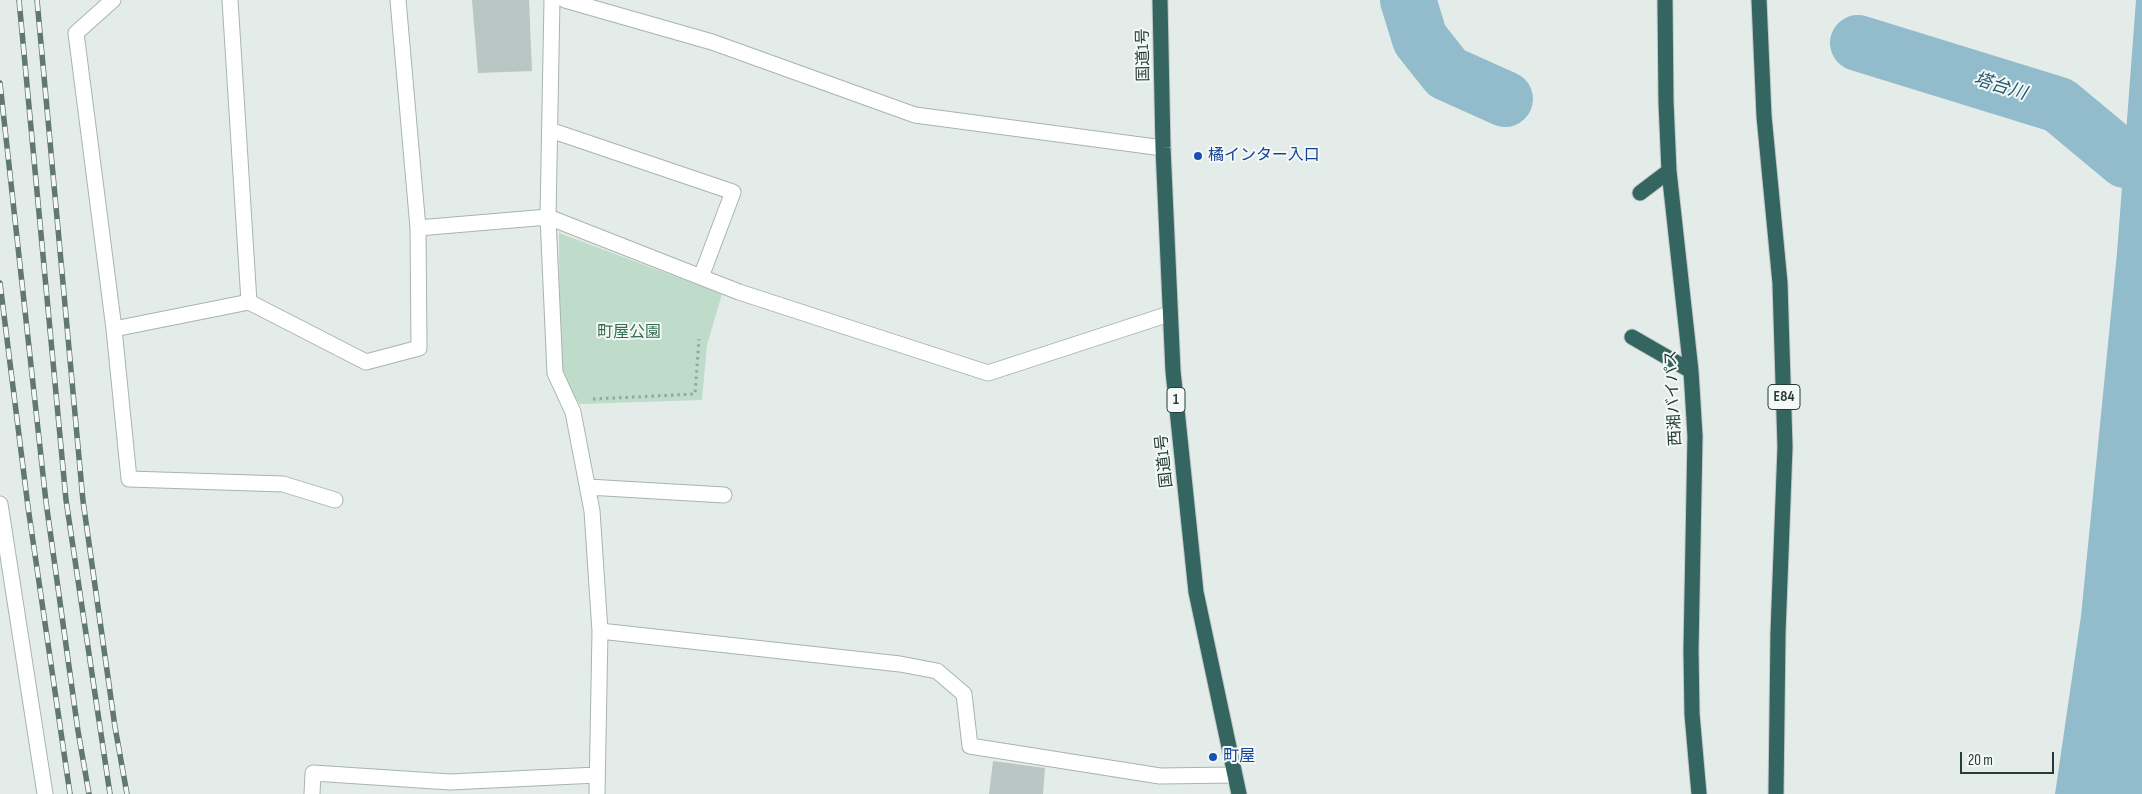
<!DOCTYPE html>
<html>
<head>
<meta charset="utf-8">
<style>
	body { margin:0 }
	#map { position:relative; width:2142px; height:794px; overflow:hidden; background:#e4ece9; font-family:"Sofia Sans Condensed",sans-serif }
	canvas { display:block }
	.scale { position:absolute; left:1960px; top:752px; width:94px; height:22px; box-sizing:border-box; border:2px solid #253c38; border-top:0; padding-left:6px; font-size:15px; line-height:18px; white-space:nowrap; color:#253c38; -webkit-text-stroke:4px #f4f9f7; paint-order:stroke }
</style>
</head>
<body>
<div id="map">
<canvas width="2142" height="794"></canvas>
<div class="scale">20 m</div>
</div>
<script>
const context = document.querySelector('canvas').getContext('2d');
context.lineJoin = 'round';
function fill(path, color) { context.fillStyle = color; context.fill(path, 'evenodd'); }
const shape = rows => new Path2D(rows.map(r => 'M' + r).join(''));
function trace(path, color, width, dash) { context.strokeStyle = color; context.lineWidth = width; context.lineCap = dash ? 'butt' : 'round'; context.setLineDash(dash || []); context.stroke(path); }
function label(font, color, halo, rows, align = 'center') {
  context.font = font + ' "Sofia Sans Condensed","Noto Sans JP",sans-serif'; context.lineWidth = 4; context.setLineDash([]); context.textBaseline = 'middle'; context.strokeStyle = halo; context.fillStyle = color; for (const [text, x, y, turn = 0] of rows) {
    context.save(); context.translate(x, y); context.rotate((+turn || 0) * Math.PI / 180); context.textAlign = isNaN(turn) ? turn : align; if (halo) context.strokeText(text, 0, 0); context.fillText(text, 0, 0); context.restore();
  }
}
const green = shape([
	[559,233,722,294,707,345,702,400,580,404,565,386,560,364]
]);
const water = shape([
	[2136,0,2142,0,2142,794,2055,794,2081,616,2117,253]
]);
const river = shape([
	[1408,0,1420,39,1447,73,1505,99],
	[1858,43,2059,105,2125,160]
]);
const building = shape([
	[472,0,529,0,532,71,478,73],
	[993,761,1045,768,1043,794,989,794]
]);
const path = shape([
	[593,399,695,394,699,339]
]);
const minor = shape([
	[113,0,76,33,114,329,249,302,366,362,419,348,418,228,398,0],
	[230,0,249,302],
	[552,0,548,217,555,373,573,412,592,511,600,631,597,794],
	[565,0,712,42,915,115,1163,148],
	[550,130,733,192,701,277],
	[418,228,548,217,739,292,988,373,1169,314],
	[114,329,129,479,283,484,335,500],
	[588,487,724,495],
	[0,504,45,794],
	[600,631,900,664,937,671,964,694,970,746,1160,776,1235,775],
	[312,794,313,773,450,782,597,775]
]);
const highway = shape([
	[1160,0,1163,148,1173,371,1196,592,1239,794],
	[1665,0,1666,102,1669,171,1691,371,1695,436,1691,650,1692,714,1699,794],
	[1759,0,1764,116,1780,283,1785,447,1778,633,1776,794],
	[1640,193,1669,171],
	[1632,337,1691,371]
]);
const rail = shape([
	[19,0,66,500,110,794],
	[37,0,83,501,115,727,127,794],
	[0,83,46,502,78,731,89,794],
	[0,283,28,507,70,794]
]);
const markers = [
	[1198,156,5,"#1a4fb4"],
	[1213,757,5,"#1a4fb4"]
];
const shields = [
	[1784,397,32],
	[1176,400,18]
];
const shieldNames = [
	["E84",1784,397],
	["1",1176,400]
];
const streetNames = [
	["国道1号",1144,55,-91],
	["西湘バイパス",1674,398,-93],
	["国道1号",1165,461,-96]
];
const transitNames = [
	["橘インター入口",1208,156],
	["町屋",1223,757]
];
const parkNames = [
	["町屋公園",629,333]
];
const waterNames = [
	["塔台川",2000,87,17]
];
fill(green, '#bfdbca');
fill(water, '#92bccb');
trace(river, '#92bccb', 56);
fill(building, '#bac6c3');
trace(minor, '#a7b4b0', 17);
trace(highway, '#c2c8c7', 17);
trace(path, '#88aca5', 3, [2.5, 4]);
trace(minor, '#fff', 15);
trace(highway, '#346560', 15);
trace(rail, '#607773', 5.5);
trace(rail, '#f4f9f7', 4, [11]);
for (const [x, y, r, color] of markers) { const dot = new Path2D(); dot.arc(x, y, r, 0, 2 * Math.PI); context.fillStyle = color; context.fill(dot); trace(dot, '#f4f9f7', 2); }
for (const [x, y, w] of shields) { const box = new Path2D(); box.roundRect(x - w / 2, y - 12.5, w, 25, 4); context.fillStyle = '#f4f9f7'; context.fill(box); trace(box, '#253c38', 1); }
label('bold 15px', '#253c38', null, shieldNames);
label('16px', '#253c38', '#f4f9f7', streetNames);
label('16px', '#164399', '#f4f9f7', transitNames, 'left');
label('16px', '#346e51', '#f4f9f7', parkNames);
label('italic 18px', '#265d72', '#f4f9f7', waterNames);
</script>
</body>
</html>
